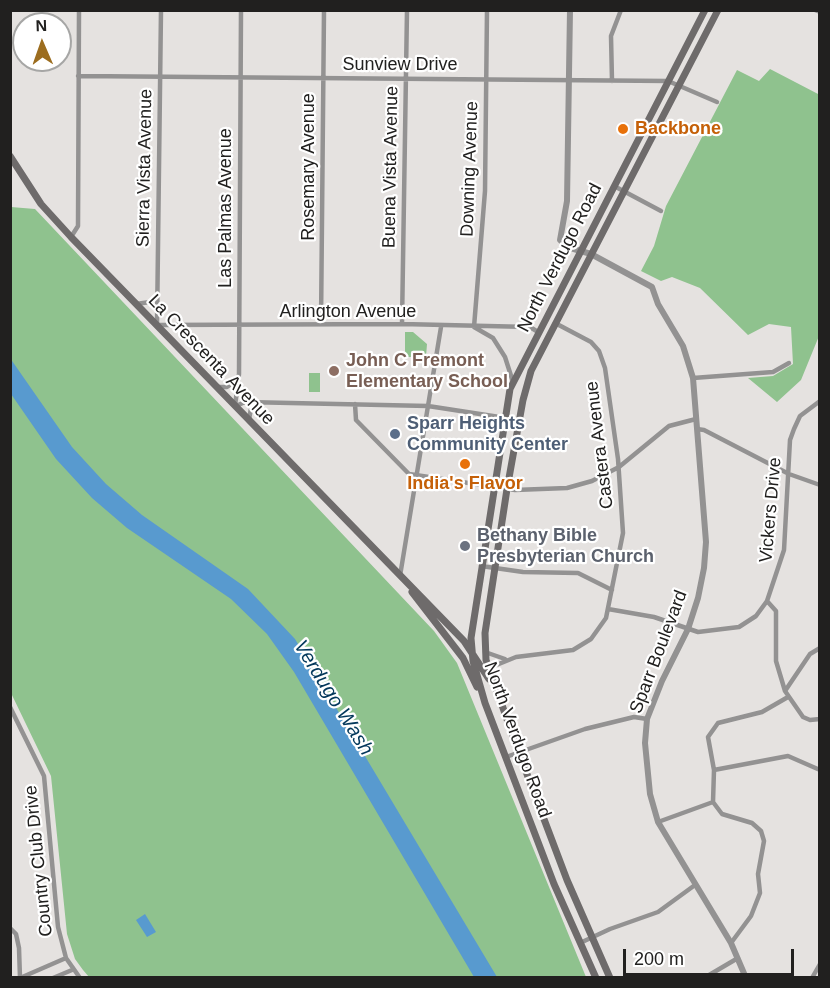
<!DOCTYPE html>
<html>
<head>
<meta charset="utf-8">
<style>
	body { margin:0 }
	#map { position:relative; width:830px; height:988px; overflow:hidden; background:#e5e2e0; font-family:Arial,sans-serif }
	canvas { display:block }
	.frame { position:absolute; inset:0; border:12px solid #21201f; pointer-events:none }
	.north { position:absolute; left:12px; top:12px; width:60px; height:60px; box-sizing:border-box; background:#fff; border:2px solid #a6a6a5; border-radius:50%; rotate:358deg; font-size:16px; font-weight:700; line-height:24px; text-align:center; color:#21201f }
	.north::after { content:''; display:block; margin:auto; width:21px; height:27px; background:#9c6d1f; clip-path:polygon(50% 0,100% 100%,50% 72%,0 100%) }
	.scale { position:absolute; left:623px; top:949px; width:171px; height:27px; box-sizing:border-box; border:3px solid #21201f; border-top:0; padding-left:8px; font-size:18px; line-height:21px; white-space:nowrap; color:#21201f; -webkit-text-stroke:4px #fff; paint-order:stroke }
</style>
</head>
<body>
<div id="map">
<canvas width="830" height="988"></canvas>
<div class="frame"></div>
<div class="north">N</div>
<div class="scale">200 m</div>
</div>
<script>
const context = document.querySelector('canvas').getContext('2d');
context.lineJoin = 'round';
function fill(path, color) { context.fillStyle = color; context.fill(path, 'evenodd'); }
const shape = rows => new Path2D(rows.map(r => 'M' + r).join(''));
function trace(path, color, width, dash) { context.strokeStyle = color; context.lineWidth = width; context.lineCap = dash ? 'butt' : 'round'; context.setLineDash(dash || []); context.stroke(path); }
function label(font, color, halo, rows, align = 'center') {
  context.font = font + ' Arial,sans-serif'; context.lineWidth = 4.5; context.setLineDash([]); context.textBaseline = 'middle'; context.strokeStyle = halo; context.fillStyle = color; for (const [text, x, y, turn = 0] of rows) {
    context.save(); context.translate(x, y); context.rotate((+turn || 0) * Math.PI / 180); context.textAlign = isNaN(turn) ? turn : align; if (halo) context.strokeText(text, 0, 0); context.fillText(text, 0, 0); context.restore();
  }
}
const green = shape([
	[770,69,820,95,819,336,801,380,777,402,748,378,773,376,793,364,791,327,769,324,748,335,700,288,672,277,661,281,641,271,654,246,666,206,737,70,759,81],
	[11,207,35,209,434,631,457,663,586,977,89,977,83,970,75,959,67,934,51,776,11,693],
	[405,332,413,332,427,344,426,357,405,357],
	[309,373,320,373,320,392,309,392]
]);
const water = shape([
	[10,358,72,447,106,484,142,515,248,589,295,639,497,977,474,977,294,672,267,634,231,599,127,528,92,498,56,459,11,394],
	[145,914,156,932,147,937,136,920]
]);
const minor = shape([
	[161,10,157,325,402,324,530,327,538,332],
	[487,10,485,191,474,327,493,338,505,357,513,382],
	[815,10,820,12],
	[78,76,668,81,717,102],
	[612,81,611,36,621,10],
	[614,186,661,211],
	[71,237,78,226,79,10],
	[136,304,150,302,156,296],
	[321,324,324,10],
	[402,324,407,10],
	[693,378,773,372,789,363],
	[219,387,227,387,237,380],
	[355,404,356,420,409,474,515,490,567,488,592,481,619,467,669,426,696,419],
	[235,406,239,374,241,10],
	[236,406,245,402,428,406,519,420],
	[249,420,251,408,257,403],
	[697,429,704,430,789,474,820,485],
	[481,566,523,572,578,573,612,590],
	[400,576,441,327],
	[767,601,776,611,776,661,785,691,803,717,810,720,820,719],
	[608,609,654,617,698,632,739,627,756,616,767,601,784,550,790,440,794,429,800,416,820,401],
	[485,652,505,659],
	[489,668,516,657,573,650,591,639,606,618,623,533,618,459,605,368,599,351,591,342,555,323],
	[785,691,810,654,820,648],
	[10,707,44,776,58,927,66,958,80,978],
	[506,757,585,729,634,717,647,719],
	[714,770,788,756,820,770],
	[658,822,713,802],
	[10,928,16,934,19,948,20,978],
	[580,943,610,929,658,912,695,885],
	[731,943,751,916,760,893,758,874,764,841,761,831,752,823,722,814,713,802,714,770,708,737,718,723,762,712,788,697],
	[20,978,66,958],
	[53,978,72,970],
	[704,978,738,958],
	[812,978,820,964]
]);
const tertiary = shape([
	[570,10,567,201,560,240,567,247,591,254,652,287,658,304,683,346,693,378,706,542,704,568,698,598,688,629,662,681,647,719,645,743,650,794,658,822,731,943,746,978]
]);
const secondary = shape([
	[10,156,41,204,71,237,464,641,489,679],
	[412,592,463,658,477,687],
	[596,978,554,884,485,703,473,661,471,638,510,389,705,10],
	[610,978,567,880,519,753,486,660,485,633,507,489,523,400,531,371,718,10]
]);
const markers = [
	[623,129,6,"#e8710a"],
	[334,371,6,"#8d6e63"],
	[395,434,6,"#5c6f8a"],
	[465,464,6,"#e8710a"],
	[465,546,6,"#6b7280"]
];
const streetNames = [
	["Sunview Drive",400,65],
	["Rosemary Avenue",309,167,-90],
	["Buena Vista Avenue",391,167,-89],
	["Sierra Vista Avenue",145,168,-89],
	["Downing Avenue",470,169,-88],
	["Las Palmas Avenue",226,208,-90],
	["North Verdugo Road",560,258,-63],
	["Arlington Avenue",348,312],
	["La Crescenta Avenue",211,360,46],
	["Castera Avenue",600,445,-97],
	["Vickers Drive",771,510,-85],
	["Sparr Boulevard",659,652,-69],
	["North Verdugo Road",517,740,70],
	["Country Club Drive",39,861,-96]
];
const foodNames = [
	["Backbone",635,129],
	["India's Flavor",465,484,"center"]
];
const educationNames = [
	["John C Fremont",346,361],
	["Elementary School",346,382]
];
const serviceNames = [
	["Sparr Heights",407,424],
	["Community Center",407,445]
];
const worshipNames = [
	["Bethany Bible",477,536],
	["Presbyterian Church",477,557]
];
const waterNames = [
	["Verdugo Wash",333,698,58]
];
fill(green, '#8fc28e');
fill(water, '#589acf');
trace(minor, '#939292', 4.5);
trace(tertiary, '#939292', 6);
trace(secondary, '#6e6b6b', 7);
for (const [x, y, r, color] of markers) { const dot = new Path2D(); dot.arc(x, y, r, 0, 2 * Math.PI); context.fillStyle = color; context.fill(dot); trace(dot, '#fff', 2); }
label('18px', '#21201f', '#fff', streetNames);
label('bold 18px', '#c56008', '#fff', foodNames, 'left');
label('bold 18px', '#785e54', '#fff', educationNames, 'left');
label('bold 18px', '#4e5e75', '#fff', serviceNames, 'left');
label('bold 18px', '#5b616d', '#fff', worshipNames, 'left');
label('italic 20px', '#03385b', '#fff', waterNames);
</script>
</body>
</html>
